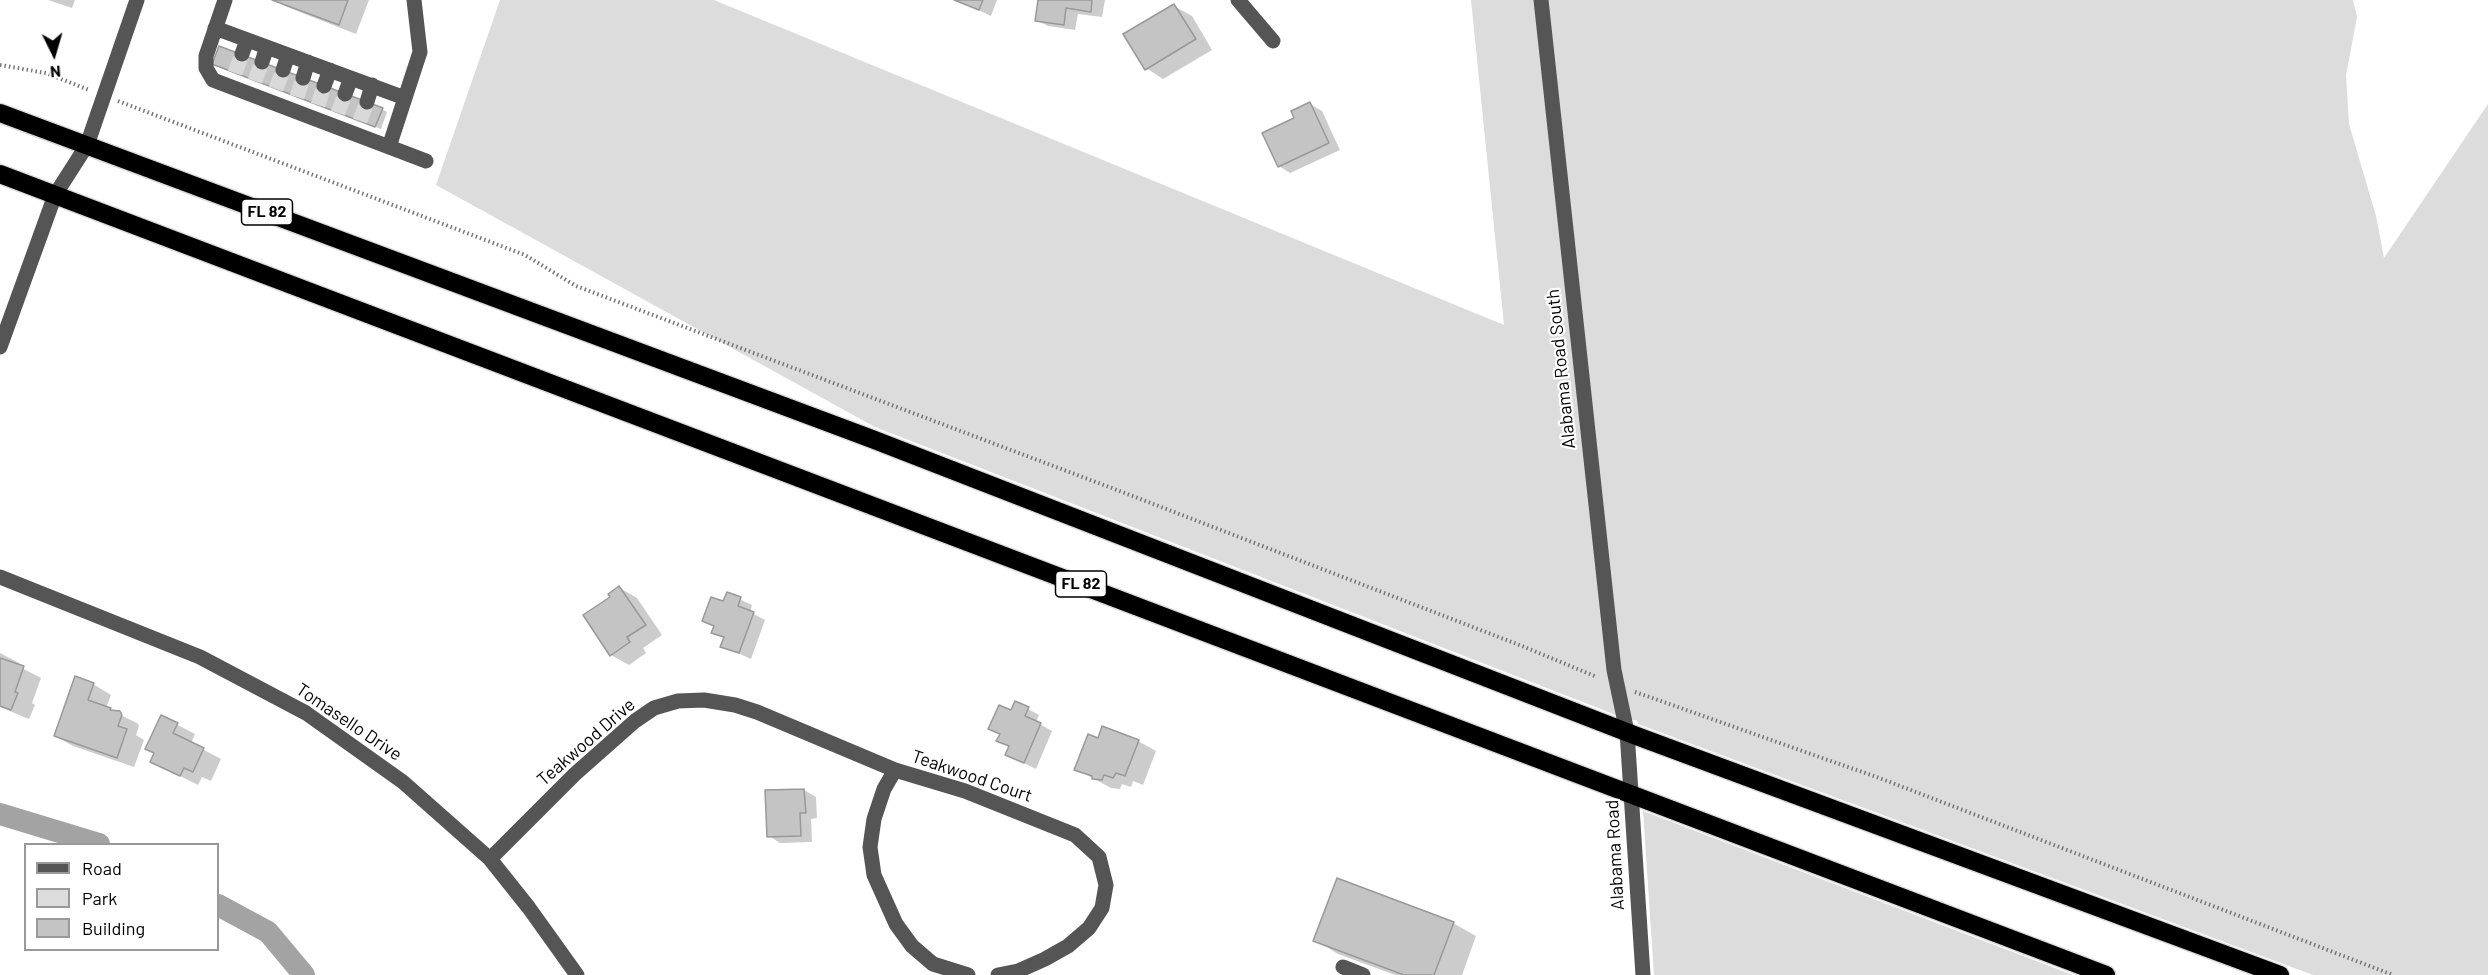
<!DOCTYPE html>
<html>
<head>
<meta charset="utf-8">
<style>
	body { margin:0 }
	#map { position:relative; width:2488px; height:975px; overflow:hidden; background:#fff; font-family:Barlow,sans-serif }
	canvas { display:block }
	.legend { position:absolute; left:24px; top:843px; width:195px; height:108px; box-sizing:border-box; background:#fff; border:2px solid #999; margin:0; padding:8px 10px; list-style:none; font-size:18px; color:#000 }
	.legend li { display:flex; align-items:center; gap:12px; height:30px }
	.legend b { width:30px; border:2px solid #999 }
	.north { position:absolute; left:24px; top:24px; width:60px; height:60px; -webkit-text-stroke:4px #fff; paint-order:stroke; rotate:175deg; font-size:16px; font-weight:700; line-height:24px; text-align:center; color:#000 }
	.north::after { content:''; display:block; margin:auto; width:21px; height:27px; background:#000; clip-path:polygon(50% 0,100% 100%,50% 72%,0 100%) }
</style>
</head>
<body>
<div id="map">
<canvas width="2488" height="975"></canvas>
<ul class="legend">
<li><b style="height:8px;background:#555"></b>Road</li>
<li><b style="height:16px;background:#dcdcdc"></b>Park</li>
<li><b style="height:16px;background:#c4c4c4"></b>Building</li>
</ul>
<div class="north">N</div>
</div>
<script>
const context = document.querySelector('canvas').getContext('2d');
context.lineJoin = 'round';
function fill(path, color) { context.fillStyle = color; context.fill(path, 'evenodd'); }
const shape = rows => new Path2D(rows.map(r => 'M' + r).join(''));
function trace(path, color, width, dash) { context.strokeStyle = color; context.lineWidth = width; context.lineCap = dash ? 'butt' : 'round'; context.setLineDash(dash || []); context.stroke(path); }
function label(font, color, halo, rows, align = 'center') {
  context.font = font + ' Barlow,sans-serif'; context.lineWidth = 4.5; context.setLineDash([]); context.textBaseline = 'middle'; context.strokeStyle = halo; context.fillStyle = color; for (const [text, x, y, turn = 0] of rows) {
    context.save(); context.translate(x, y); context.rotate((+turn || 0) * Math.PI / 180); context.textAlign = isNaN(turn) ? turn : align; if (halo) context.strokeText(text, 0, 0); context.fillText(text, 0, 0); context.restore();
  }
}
const green = shape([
	[500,0,714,0,1504,325,1471,0,2353,0,2357,17,2346,75,2349,124,2376,216,2384,258,2488,104,2488,975,2313,975,1638,724,1637,720,1629,720,875,427,436,185],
	[1643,811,2073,975,1654,975]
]);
const shadow = shape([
	[48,0,75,0,72,8],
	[274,0,369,0,356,34,287,7],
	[957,0,997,0,991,16],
	[1039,0,1105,0,1102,17,1078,14,1075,30,1048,26,1036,20],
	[1174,6,1192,16,1212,50,1163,79,1146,68],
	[213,64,382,109,387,112,381,129],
	[1310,104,1322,111,1340,150,1290,173,1279,166,1296,118],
	[620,588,637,598,662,635,643,648,646,653,629,665,611,655],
	[728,594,752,605,750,612,765,620,751,659,722,646,725,639,713,632,715,627,704,621,724,603],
	[0,653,19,663,18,666,41,678,32,703,35,705,29,719,0,707],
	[93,684,111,695,106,708,137,723,139,726,136,735,144,740,134,767,73,746,55,736],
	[1028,709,1039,715,1036,722,1052,731,1036,769,1007,755,1010,747,998,741,1001,735,990,729,1012,712],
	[162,717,195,734,191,743,221,759,211,781,202,777,198,785,152,762,155,754],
	[1099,739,1138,741,1156,751,1143,785,1133,781,1131,787,1122,784,1120,789,1111,788,1076,769],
	[804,790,816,797,817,818,811,819,812,842,780,843,769,836],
	[1453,923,1476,936,1462,975,1395,975,1338,954,1315,940]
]);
const canal = shape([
	[0,814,99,844],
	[218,905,268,932,304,975]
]);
const building = shape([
	[272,0,348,0,339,25,272,0],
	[954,0,983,0,979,10,954,0],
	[1038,0,1092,0,1091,12,1066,8,1064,25,1035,21,1038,0],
	[1174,4,1196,39,1145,70,1123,34,1174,4],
	[219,46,383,108,375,127,212,64,219,46],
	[1310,102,1329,143,1278,167,1262,133,1294,118,1291,111,1310,102],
	[619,586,646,625,627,637,630,642,610,656,583,615,610,597,608,594,619,586],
	[727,592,741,597,738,606,754,612,739,653,720,647,724,637,711,633,714,626,702,621,711,597,723,601,727,592],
	[0,658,24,666,15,692,18,693,11,710,0,706,0,658],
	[75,676,94,683,88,700,111,708,110,710,120,711,122,715,118,726,127,729,117,758,54,736,75,676],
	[1015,701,1029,707,1025,716,1041,723,1024,763,1005,755,1009,746,996,741,1000,734,988,729,999,705,1011,710,1015,701],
	[161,715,178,723,173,733,204,748,193,772,184,768,180,776,150,762,154,753,145,749,161,715],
	[1102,726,1139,740,1125,776,1116,773,1113,778,1104,775,1102,780,1092,779,1092,776,1074,770,1088,734,1098,738,1102,726],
	[804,789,806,813,800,813,801,836,767,837,765,790,804,789],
	[1337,878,1454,922,1434,975,1404,975,1313,941,1337,878]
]);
const minorTunnel = shape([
	[235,73,242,54],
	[255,81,262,62],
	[276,89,283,70],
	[297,97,303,78],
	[318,105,324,86],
	[338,113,345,94],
	[360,121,367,102]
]);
const path = shape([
	[0,65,46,73,89,90],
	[118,101,525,255,576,286,1117,490,1522,646,1597,677],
	[1635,692,1882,779,2393,975]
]);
const minor = shape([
	[225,0,206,56,206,68,213,80,426,161],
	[1238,0,1273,41],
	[1541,0,1614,670,1627,732,1643,975],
	[215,28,405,98],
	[242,54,247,40],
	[262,62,267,47],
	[283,70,288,55],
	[303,78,308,62],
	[324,86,330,70],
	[345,94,351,78],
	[367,102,372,85],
	[389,147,420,52,414,0],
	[0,347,55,195,87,145,137,0],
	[0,577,200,657,306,713,403,782,490,859,529,908,577,975],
	[490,859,575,774,635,721,654,708,678,701,704,700,735,705,757,712,895,770],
	[1343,967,1363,975],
	[968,975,933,964,912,946,896,924,874,875,870,847,874,819,884,789,895,770,965,791,1075,835,1099,857,1106,885,1102,908,1089,928,1068,946,1045,959,1018,971,998,975]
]);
const highway = shape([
	[0,113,872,439,1634,735,2280,975],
	[0,174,2106,975]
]);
const shields = [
	[267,212,51],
	[1081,584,51]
];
const shieldNames = [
	["FL 82",267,212],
	["FL 82",1081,584]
];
const streetNames = [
	["Alabama Road South",1561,369,-96],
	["Tomasello Drive",349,722,34],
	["Teakwood Drive",586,742,-41],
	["Teakwood Court",972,776,19],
	["Alabama Road",1615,855,-93]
];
fill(green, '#dcdcdc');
fill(shadow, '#0003');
trace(canal, '#a3a3a3', 22);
fill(building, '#c4c4c4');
trace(building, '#999', 1.5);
trace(minorTunnel, '#d9d9d9', 15, [15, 8]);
trace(highway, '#dbdbdb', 21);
trace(path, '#777', 4, [1.5, 3]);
trace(minor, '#555', 15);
trace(highway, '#000', 18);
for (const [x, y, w] of shields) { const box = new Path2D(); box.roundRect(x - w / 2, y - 13, w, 26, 4.5); context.fillStyle = '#fff'; context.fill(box); trace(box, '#000', 1.5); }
label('bold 16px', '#000', null, shieldNames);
label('18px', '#000', '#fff', streetNames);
</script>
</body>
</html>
